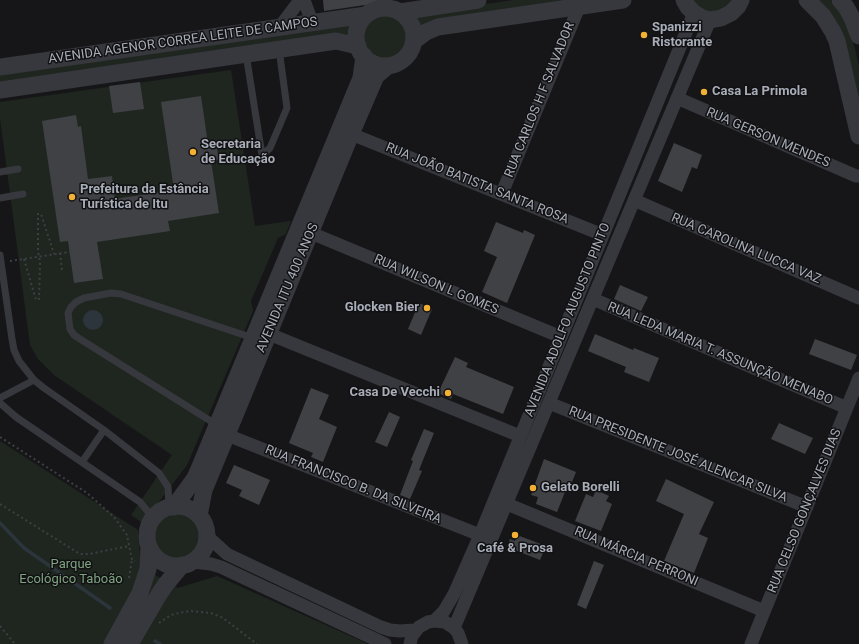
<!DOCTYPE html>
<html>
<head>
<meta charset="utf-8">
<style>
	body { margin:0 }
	canvas { display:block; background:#161618 }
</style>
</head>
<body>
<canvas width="859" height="644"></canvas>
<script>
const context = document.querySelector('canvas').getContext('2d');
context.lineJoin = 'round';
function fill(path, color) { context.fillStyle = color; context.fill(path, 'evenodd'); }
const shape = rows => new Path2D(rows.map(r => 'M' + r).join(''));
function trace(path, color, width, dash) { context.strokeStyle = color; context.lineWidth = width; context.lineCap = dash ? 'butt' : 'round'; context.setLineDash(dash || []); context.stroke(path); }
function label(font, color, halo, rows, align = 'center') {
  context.font = font + ' Roboto,sans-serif'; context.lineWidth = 3; context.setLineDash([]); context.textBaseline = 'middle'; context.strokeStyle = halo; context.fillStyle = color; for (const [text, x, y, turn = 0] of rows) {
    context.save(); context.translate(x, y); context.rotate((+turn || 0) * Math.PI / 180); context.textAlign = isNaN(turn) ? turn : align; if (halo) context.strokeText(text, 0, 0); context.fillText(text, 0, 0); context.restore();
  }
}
const green = shape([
	[513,0,567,0,419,27,412,15],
	[692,0,732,0,727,7,715,14,703,13],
	[816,0,830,0,834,4,840,11,853,41,859,66,859,106],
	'363 37a23 23 0 1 1 46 0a23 23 0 1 1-46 0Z',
	[355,22,350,36,0,84,0,74],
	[231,70,255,226,291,221,286,234,278,238,251,301,253,311,187,465,143,523,131,515,172,455,54,375,38,359,30,345,0,118,0,102],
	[0,441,138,530,141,567,178,588,217,576,368,644,0,644],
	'153 536a24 24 0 1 1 48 0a24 24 0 1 1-48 0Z'
]);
const water = shape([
	'83 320a10 10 0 1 1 20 0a10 10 0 1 1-20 0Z'
]);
const stream = shape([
	[0,523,24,548,110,608],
	[155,641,160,644]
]);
const building = shape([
	[323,0,378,0,378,5,371,6,365,5,324,11],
	[140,82,144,109,113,113,109,86],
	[201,96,208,144,216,143,219,160,211,161,219,213,168,221,170,231,97,242,103,279,74,283,68,241,60,242,42,121,76,115,78,127,81,126,88,179,112,176,115,199,174,190,161,102],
	[674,143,702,155,697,169,692,167,682,192,658,181],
	[496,222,523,233,524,230,535,235,507,303,482,292,497,257,484,251],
	[620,285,648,297,641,311,614,299],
	[419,303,432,309,421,335,408,329],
	[595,334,633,350,634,348,659,358,649,382,624,372,626,367,588,351],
	[815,339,857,355,851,370,809,354],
	[455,357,468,363,466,367,514,387,503,414,453,394,451,399,438,393],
	[311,388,329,395,319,419,337,427,323,462,311,457,313,453,289,443],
	[389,412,400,417,387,447,375,442],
	[779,423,813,438,805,454,771,439],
	[424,429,434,433,419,470,422,471,410,499,400,495,413,461,411,460],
	[544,459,576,472,568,492,565,492,557,512,536,504,538,497,531,495],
	[234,465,270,480,259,505,239,496,242,490,226,483],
	[666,479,714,502,699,534,708,538,694,573,664,561,684,514,656,501],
	[596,490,609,496,606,501,612,504,601,531,575,521,586,494,593,497],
	[517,535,546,546,540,560,507,547,510,539,515,541],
	[594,561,604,565,586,609,577,605]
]);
const path = shape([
	[60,253,62,271],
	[24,259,36,300,39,299,40,262,38,251,38,214,41,214,54,254],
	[10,261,70,252],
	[0,437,87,493,114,517,127,535,132,560,135,561],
	[0,504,80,554,89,554,129,546],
	[129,578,132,560],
	[159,623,171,615,179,613,190,611,211,613,223,618,257,644],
	[0,626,15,644]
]);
const service = shape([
	[246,54,262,155,270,148,287,108,279,49],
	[0,172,18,169],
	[0,198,23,194],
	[0,255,12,339,14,350,19,361,34,380,44,388,104,430,159,473,168,487,169,507],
	[0,398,34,380],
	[0,403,16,417,140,502,153,518],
	[217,425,80,339,74,335,70,329,68,313,71,307,76,302,84,298,111,293,121,294,253,338],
	[82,462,104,430]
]);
const minor = shape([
	[304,0,312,22],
	[279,28,300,0],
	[677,98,856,176,859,176],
	[351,134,603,235],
	[502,193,579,7],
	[634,200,859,298],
	[311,233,561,337],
	[593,299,847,408],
	[269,334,520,436],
	[549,403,807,507],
	[227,435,480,535],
	[507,504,764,611],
	[206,535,227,554,381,627,390,630,400,631,415,630],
	[192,562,211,564,221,567,385,644],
	[434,621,444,611,454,594,480,535,694,13],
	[454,628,710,20],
	[410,644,412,636,419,627,428,622,434,621,445,622,454,628,458,633,462,644],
	[751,644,859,378]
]);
const tertiary = shape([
	[684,0,688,7,694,13,702,18,710,20,721,18,731,13,738,6,741,0],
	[807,0,823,16,833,32,837,41,859,136],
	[840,0,846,7,852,18,859,36],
	'356 37a29 29 0 1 1 58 0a29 29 0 1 1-58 0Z',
	[400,12,478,0],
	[414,41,426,32,438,27,623,0],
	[0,67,366,15],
	[0,90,336,41,358,46],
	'147 536a30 30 0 1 1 60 0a30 30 0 1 1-60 0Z',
	[174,507,195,478,199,469,361,78,364,56],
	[199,516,204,490,351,134,376,76,388,66],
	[112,644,140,593,148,569,149,548],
	[130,644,158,596,166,584,182,565]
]);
const markers = [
	[644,35,4,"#f2b134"],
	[704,92,4,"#f2b134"],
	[193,152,4,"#f2b134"],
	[72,197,4,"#f2b134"],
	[427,308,4,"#f2b134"],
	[448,393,4,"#f2b134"],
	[533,488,4,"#f2b134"],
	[515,535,4,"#f2b134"]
];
const poiNames = [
	["Spanizzi",652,28],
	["Ristorante",652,43],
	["Casa La Primola",712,92],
	["Secretaria",201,145],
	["de Educação",201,160],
	["Prefeitura da Estância",80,190],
	["Turística de Itu",80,205],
	["Glocken Bier",419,308,"right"],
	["Casa De Vecchi",440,393,"right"],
	["Gelato Borelli",541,488],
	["Café & Prosa",515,549,"center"]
];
const streetNames = [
	["AVENIDA AGENOR CORREA LEITE DE CAMPOS",183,41,-8],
	["RUA CARLOS H F SALVADOR",540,100,-68],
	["RUA GERSON MENDES",768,138,23],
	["RUA JOÃO BATISTA SANTA ROSA",477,184,22],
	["RUA CAROLINA LUCCA VAZ",746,249,23],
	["RUA WILSON L GOMES",436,285,23],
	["AVENIDA ITU 400 ANOS",288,288,-67],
	["AVENIDA ADOLFO AUGUSTO PINTO",568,320,-68],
	["RUA LEDA MARIA T. ASSUNÇÃO MENABO",720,354,23],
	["RUA PRESIDENTE JOSÉ ALENCAR SILVA",678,455,22],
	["RUA FRANCISCO B. DA SILVEIRA",353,485,22],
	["RUA CELSO GONÇALVES DIAS",805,511,-68],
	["RUA MÁRCIA PERRONI",636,557,23]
];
const parkNames = [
	["Parque",71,565],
	["Ecológico Taboão",71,580]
];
fill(green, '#1e261f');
fill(water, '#2c353c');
trace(stream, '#2c353c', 3.5);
fill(building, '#404145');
trace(path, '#3d3f44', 2, [2, 3]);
trace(service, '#37383d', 7);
trace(minor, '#37383d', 13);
trace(tertiary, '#37383d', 17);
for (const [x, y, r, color] of markers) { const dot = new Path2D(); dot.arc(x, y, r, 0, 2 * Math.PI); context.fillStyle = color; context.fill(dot); trace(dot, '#111113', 1.5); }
label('bold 13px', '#a8adb8', '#111113', poiNames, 'left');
label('13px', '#a8adb8', '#111113', streetNames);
label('13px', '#7fa381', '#111113', parkNames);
</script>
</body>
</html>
